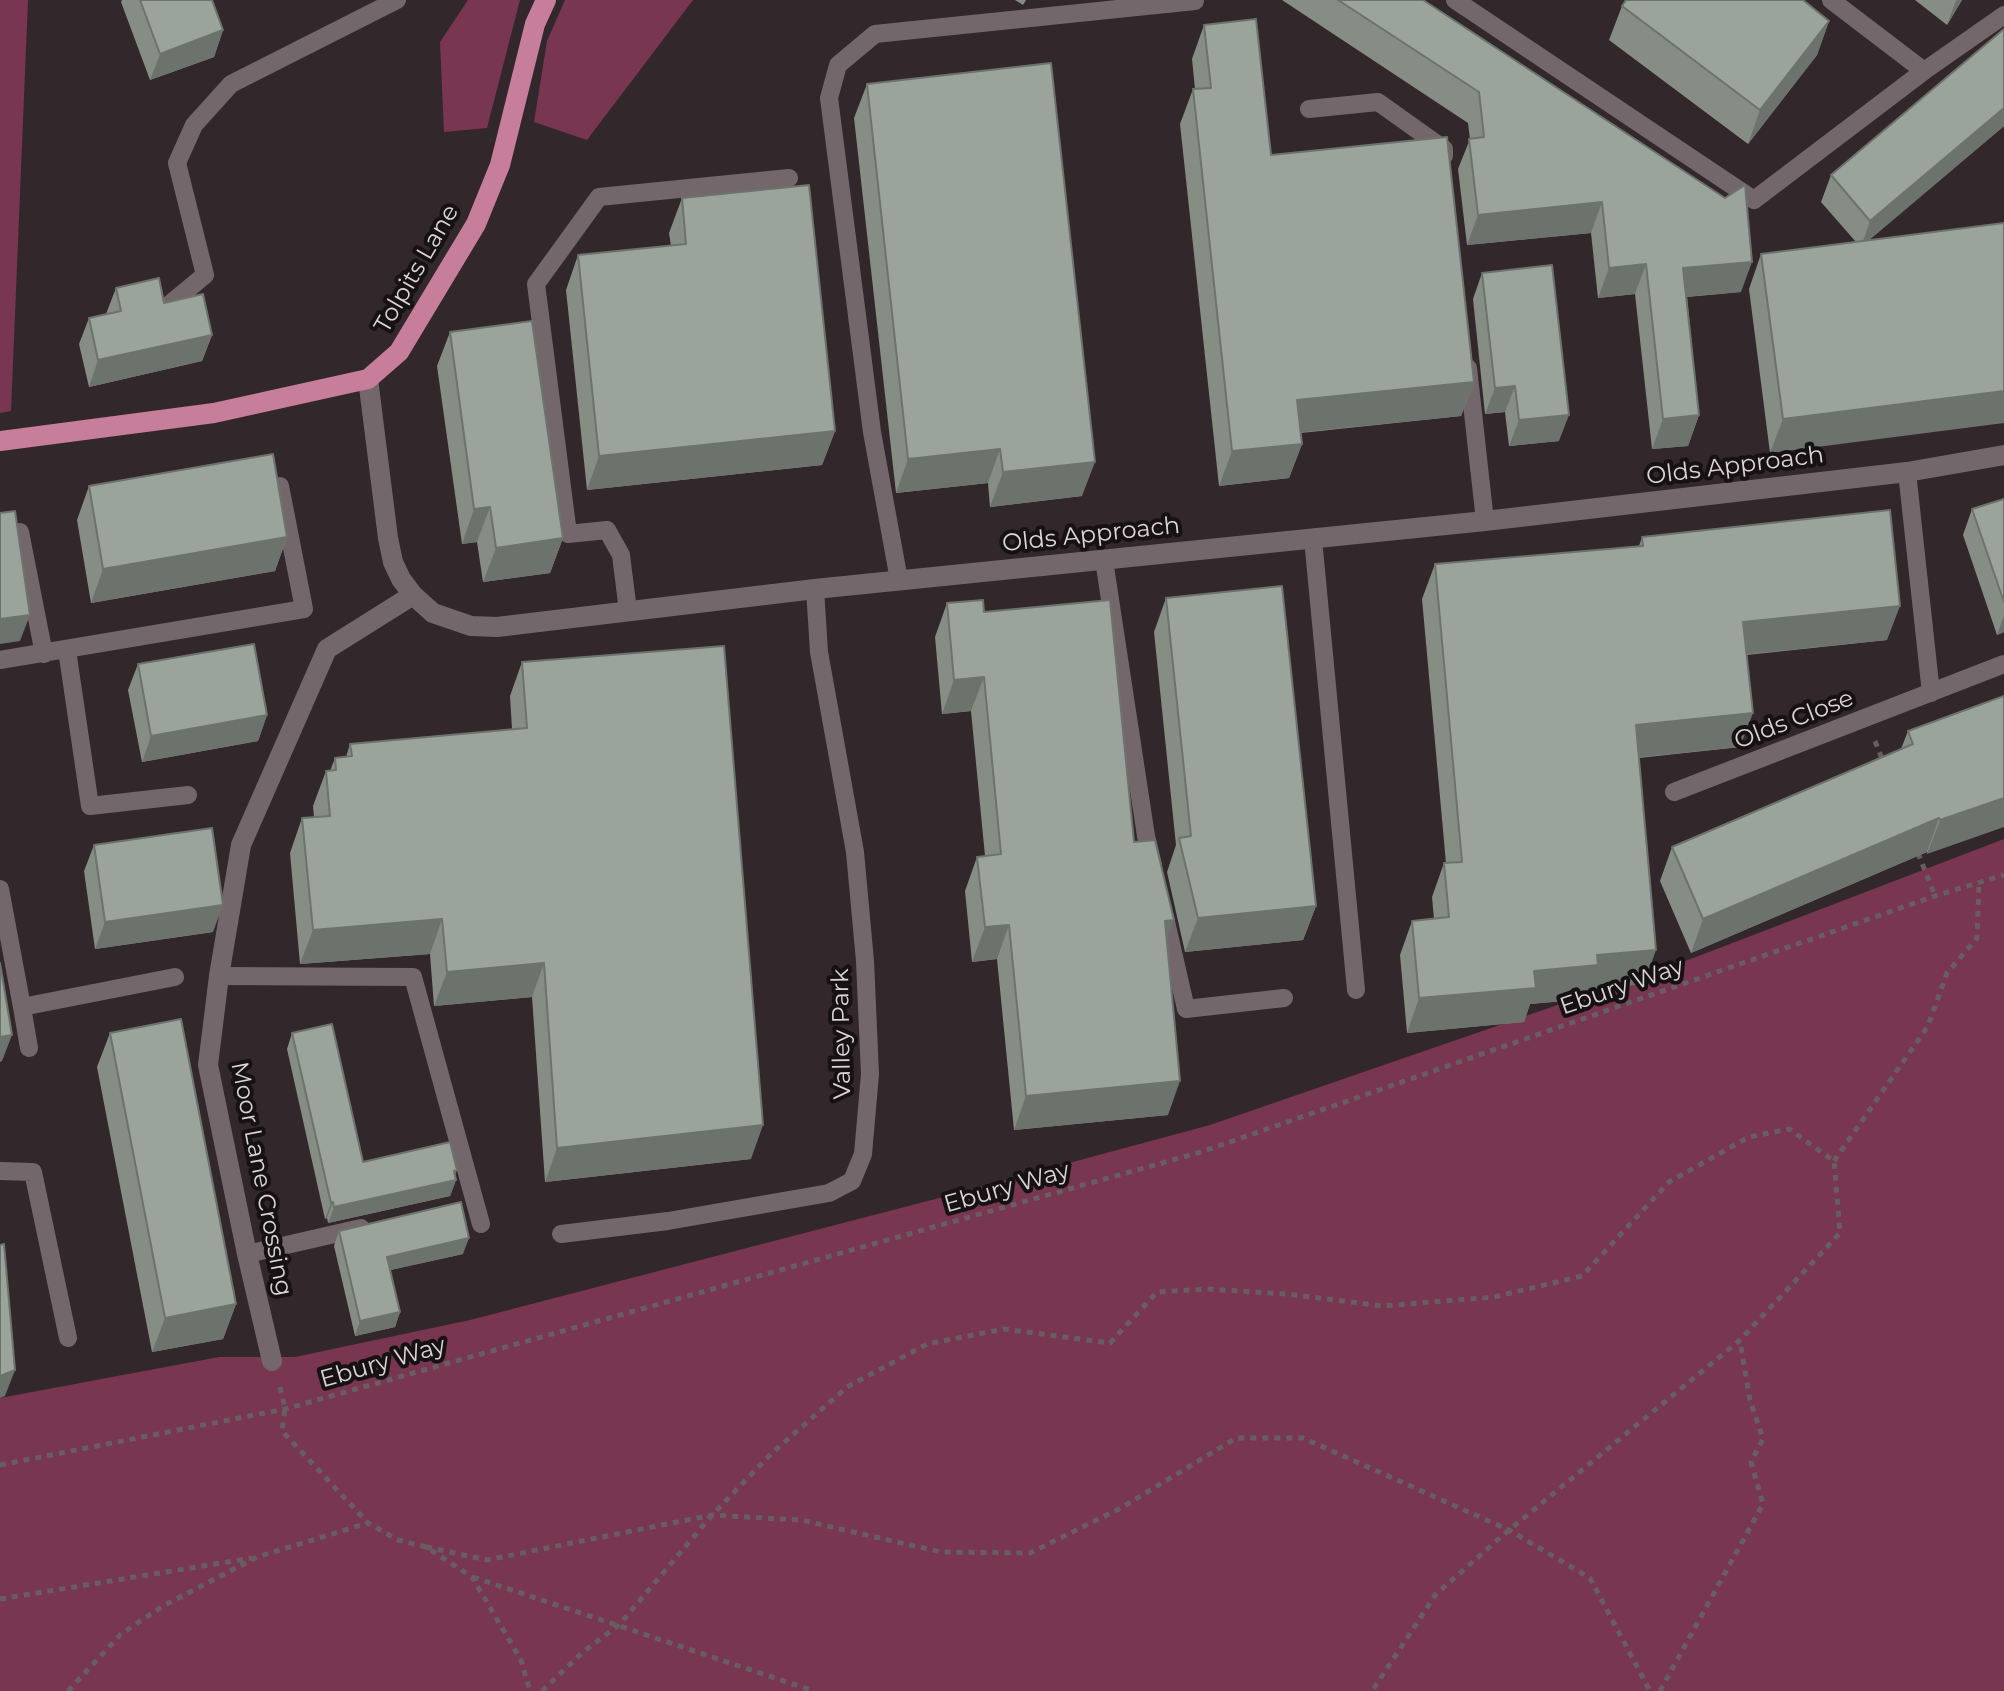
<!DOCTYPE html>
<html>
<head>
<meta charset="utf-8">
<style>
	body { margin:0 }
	canvas { display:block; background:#32272b }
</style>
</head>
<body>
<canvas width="2004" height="1691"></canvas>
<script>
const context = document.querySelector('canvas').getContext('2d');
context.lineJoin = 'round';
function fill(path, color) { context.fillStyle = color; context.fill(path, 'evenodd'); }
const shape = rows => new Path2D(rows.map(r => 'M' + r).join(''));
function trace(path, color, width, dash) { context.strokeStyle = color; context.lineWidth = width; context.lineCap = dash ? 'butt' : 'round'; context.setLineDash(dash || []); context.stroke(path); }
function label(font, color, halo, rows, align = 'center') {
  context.font = font + ' Montserrat,sans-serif'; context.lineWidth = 8; context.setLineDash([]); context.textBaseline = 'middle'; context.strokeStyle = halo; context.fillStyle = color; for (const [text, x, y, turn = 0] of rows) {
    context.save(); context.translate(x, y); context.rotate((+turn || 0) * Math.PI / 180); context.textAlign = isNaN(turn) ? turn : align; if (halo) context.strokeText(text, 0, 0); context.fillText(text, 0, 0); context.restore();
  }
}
const green = shape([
	[0,0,28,0,11,411,0,413],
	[468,0,520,0,487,128,444,132,440,42],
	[565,0,693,0,587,140,534,122,547,41],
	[2004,839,2004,1691,0,1691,0,1398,219,1357,295,1357,470,1320,943,1197,1210,1125,1688,960]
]);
const path = shape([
	[1875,741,1883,761],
	[1918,853,1935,896],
	[1834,1161,1928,1026,1947,973,1977,938,1979,884],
	[280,1387,285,1409,282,1431,368,1523,398,1540,426,1547,472,1577,521,1660,530,1691],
	[0,1465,285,1409,1201,1152,1935,896,2004,875],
	[426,1547,487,1560,712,1515,801,1520,941,1552,1030,1553,1121,1508,1236,1438,1303,1438,1509,1530,1590,1578,1650,1691],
	[473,1577,814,1691],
	[0,1599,252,1558],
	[68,1691,121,1634,163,1606,257,1557,368,1523],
	[542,1691,583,1652,619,1625,712,1515,771,1454,847,1387,927,1344,1004,1329,1110,1343,1157,1292,1206,1289,1287,1294,1382,1306,1494,1297,1582,1276,1669,1182,1749,1137,1789,1129,1834,1161,1840,1233,1740,1340,1509,1530,1436,1594,1372,1691],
	[1660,1691,1763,1504,1751,1462,1763,1439,1750,1400,1740,1341]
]);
const service = shape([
	[1455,0,1754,200,1924,71,1831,0],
	[1924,71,2004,15],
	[1309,109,1378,102,1444,149,1444,156],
	[170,304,205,275,177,163,194,125,231,84,397,0],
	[1468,368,1485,521],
	[1907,472,1931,693],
	[20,532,44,654],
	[1313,539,1356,990],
	[1104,560,1146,836,1153,865],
	[899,580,872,432,829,98,838,65,875,34,1195,1],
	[628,611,621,555,607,530,568,534,536,284,599,197,789,178],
	[67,650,90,806,188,795],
	[0,660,304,609,280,486],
	[1674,792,2004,664],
	[0,889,22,1007,175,977],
	[1164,913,1186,1009,1284,998],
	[219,976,413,977,481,1224],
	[22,1007,29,1048],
	[0,1171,33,1172,68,1338],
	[561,1234,668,1221,829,1193,852,1181,863,1154,870,1074,865,961,855,852,819,652,815,589],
	[247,1254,361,1228]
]);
const minor = shape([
	[368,379,388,538,393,562,401,579,413,595,433,613,471,626,497,627,815,589,1485,521,1907,472,2004,455],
	[272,1361,247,1254,208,1065,219,976,241,845,327,649,413,595]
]);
const primary = shape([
	[0,441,214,413,368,379,399,352,476,224,500,165,535,24,546,0]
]);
const wall = shape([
	[122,0,212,0,223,30,214,57,150,80,121,2],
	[1015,0,1026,0,1023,5],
	[1282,0,1423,0,1741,292,1687,297,1699,415,1688,446,1652,449,1635,294,1598,298,1591,233,1467,245,1458,169,1470,139,1468,123],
	[1915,0,1962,0,1947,25],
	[1622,6,1829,21,1817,55,1748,144,1609,40],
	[1204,25,1271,155,1474,382,1461,416,1301,433,1302,444,1289,478,1219,486,1180,124,1193,89,1195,89,1192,59],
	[2004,29,2004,126,1869,240,1770,453,1749,289,1761,254,1856,242,1821,202,1831,175],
	[867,84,1082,496,990,507,988,483,896,493,854,118],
	[682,198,835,431,822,465,587,490,566,290,578,255,671,246,669,233],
	[1482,273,1559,441,1509,446,1505,412,1485,414,1473,299],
	[116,288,164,303,212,335,202,361,89,387,79,344,89,318,106,314],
	[450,332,563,538,550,573,483,582,477,542,462,544,437,366],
	[89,486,287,537,275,571,91,603,77,520],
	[2004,499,2004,632,1997,635,1963,535,1972,509],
	[1642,537,1887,640,1747,655,1740,747,1639,758,1644,984,1589,989,1586,999,1530,1004,1524,1022,1407,1033,1400,955,1412,921,1434,919,1432,897,1444,863,1446,863,1422,599,1435,564,1639,546],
	[1166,598,1316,906,1303,940,1185,952,1167,872,1176,845,1154,632],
	[947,603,984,612,1134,842,1166,940,1168,1115,1014,1130,997,959,972,962,965,891,977,857,985,856,971,711,942,714,935,637],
	[522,662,751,1159,545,1182,532,997,434,1006,430,954,300,964,290,853,302,818,314,817,313,806,326,771,330,771,335,758,346,757,350,744,512,729,510,696],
	[138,664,267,715,258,741,142,762,128,690],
	[2004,696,1927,854,1927,852,1691,953,1660,881,1672,847,1901,749,1908,731],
	[94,845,213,932,95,949,84,871],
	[110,1033,236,1304,223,1339,152,1352,97,1067],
	[292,1033,363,1162,455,1175,456,1180,450,1196,328,1223,327,1218,325,1219,287,1049],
	[339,1231,463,1254,390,1270,400,1312,395,1327,355,1336,334,1246]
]);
const shadedWall = shape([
	[1956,0,1962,0,1947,25],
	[1829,21,1817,55,1748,144,1760,110],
	[223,30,214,57,150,80,160,54],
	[2004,108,2004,126,1861,247,1870,221],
	[1602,202,1591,233,1467,245,1478,215],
	[1752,262,1741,292,1672,298,1683,268],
	[1646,264,1635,294,1598,298,1609,268],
	[212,335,202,361,89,387,98,360],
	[1474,382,1461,416,1285,434,1297,400],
	[1515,386,1505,412,1485,414,1495,388],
	[2004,391,2004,423,1770,453,1783,419],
	[1569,415,1559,441,1509,446,1519,420],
	[1699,415,1688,446,1652,449,1663,419],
	[835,431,822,465,587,490,599,456],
	[1302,444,1289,478,1219,486,1232,451],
	[1000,449,988,483,896,493,908,459],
	[1095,462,1082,496,990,507,1003,472],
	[490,507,477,542,462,544,474,509],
	[287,537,275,571,91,603,103,569],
	[563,538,550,573,483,582,496,548],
	[1900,606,1887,640,1731,656,1743,622],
	[30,615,20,641,0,644,0,619],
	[2004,615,2004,632,1997,635],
	[984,677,971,711,942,714,954,680],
	[1753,713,1740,747,1623,759,1636,725],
	[267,715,258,741,142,762,151,736],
	[2004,798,2004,827,1927,854,1940,820],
	[1939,818,1927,852,1691,953,1703,919],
	[223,905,213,932,95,949,105,922],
	[1316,906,1303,940,1185,952,1198,918],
	[442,919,430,954,300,964,313,930],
	[1174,920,1161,955,1165,921],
	[1009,925,997,959,972,962,985,927],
	[1656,950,1644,984,1589,989,1586,999,1530,1004,1524,1022,1407,1033,1419,998,1597,955],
	[544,963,532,997,434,1006,447,972],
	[12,1035,2,1061,0,1062,0,1037],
	[1180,1081,1168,1115,1014,1130,1026,1096],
	[763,1125,751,1159,545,1182,557,1148],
	[457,1170,453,1181,456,1180,450,1196,328,1223,334,1207],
	[333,1202,327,1218,325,1219,331,1203],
	[469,1238,463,1254,382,1272,387,1257],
	[236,1304,223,1339,152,1352,165,1318],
	[400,1312,395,1327,355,1336,360,1321],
	[15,1370,5,1396,0,1398,0,1376]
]);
const building = shape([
	[140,0,212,0,223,30,160,54,140,0],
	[1338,0,1423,0,1725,198,1745,185,1752,262,1683,268,1699,415,1663,419,1646,264,1609,268,1602,202,1478,215,1469,139,1484,137,1479,92,1338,0],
	[1626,0,1803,0,1829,21,1760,110,1622,6,1626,0],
	[1256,19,1271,155,1447,137,1474,382,1297,400,1302,444,1232,451,1193,89,1211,88,1204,25,1256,19],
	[2004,29,2004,108,1870,221,1831,175,2004,29],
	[1051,63,1095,462,1003,472,1000,449,908,459,867,84,1051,63],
	[809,185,835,431,599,456,578,255,686,244,682,198,809,185],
	[2004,223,2004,391,1783,419,1761,254,2004,223],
	[1552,265,1569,415,1519,420,1515,386,1495,388,1482,273,1552,265],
	[159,278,164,303,203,294,212,335,98,360,89,318,121,311,116,288,159,278],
	[532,321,563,538,496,548,490,507,474,509,450,332,532,321],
	[273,454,287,537,103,569,89,486,273,454],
	[2004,499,2004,602,1972,509,2004,499],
	[1890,510,1900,606,1743,622,1753,713,1636,725,1656,950,1597,955,1598,965,1534,971,1536,988,1419,998,1412,921,1449,917,1444,863,1462,862,1435,564,1643,546,1642,537,1890,510],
	[15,511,30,615,0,619,0,513,15,511],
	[1282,586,1316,906,1198,918,1179,838,1191,836,1166,598,1282,586],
	[983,600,984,612,1110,600,1134,842,1155,840,1174,920,1165,921,1180,1081,1026,1096,1009,925,985,927,977,857,1001,854,984,677,954,680,947,603,983,600],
	[254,644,267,715,151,736,138,664,254,644],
	[724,646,763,1125,557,1148,544,963,447,972,442,919,313,930,302,818,330,816,326,771,336,770,335,758,352,756,350,744,527,728,522,662,724,646],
	[2004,696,2004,798,1940,820,1939,818,1703,919,1672,847,1913,744,1908,731,2004,696],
	[212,828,223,905,105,922,94,845,212,828],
	[0,963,12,1035,0,1037,0,963],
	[181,1019,236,1304,165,1318,110,1033,181,1019],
	[332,1024,363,1162,450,1142,457,1170,454,1171,456,1180,334,1207,333,1202,331,1203,292,1033,332,1024],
	[461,1202,469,1238,387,1257,400,1312,360,1321,339,1231,461,1202],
	[4,1244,15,1370,0,1376,0,1245,4,1244]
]);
const streetNames = [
	["Tolpits Lane",417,269,-60],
	["Olds Approach",1735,466,-7],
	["Olds Approach",1091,535,-6],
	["Olds Close",1794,720,-21],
	["Ebury Way",1622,987,-19],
	["Valley Park",842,1034,-91],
	["Moor Lane Crossing",261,1179,79],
	["Ebury Way",1007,1188,-16],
	["Ebury Way",383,1363,-16]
];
fill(green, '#783651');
trace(path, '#685e62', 5, [6, 6]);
trace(service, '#74676b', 18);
trace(minor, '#74676b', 20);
trace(primary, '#c77e9a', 20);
fill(wall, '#858d84');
fill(shadedWall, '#6c736c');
fill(building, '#9ba49a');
trace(building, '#6c736c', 2);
label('24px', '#dbd4d6', '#161113', streetNames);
</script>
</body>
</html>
